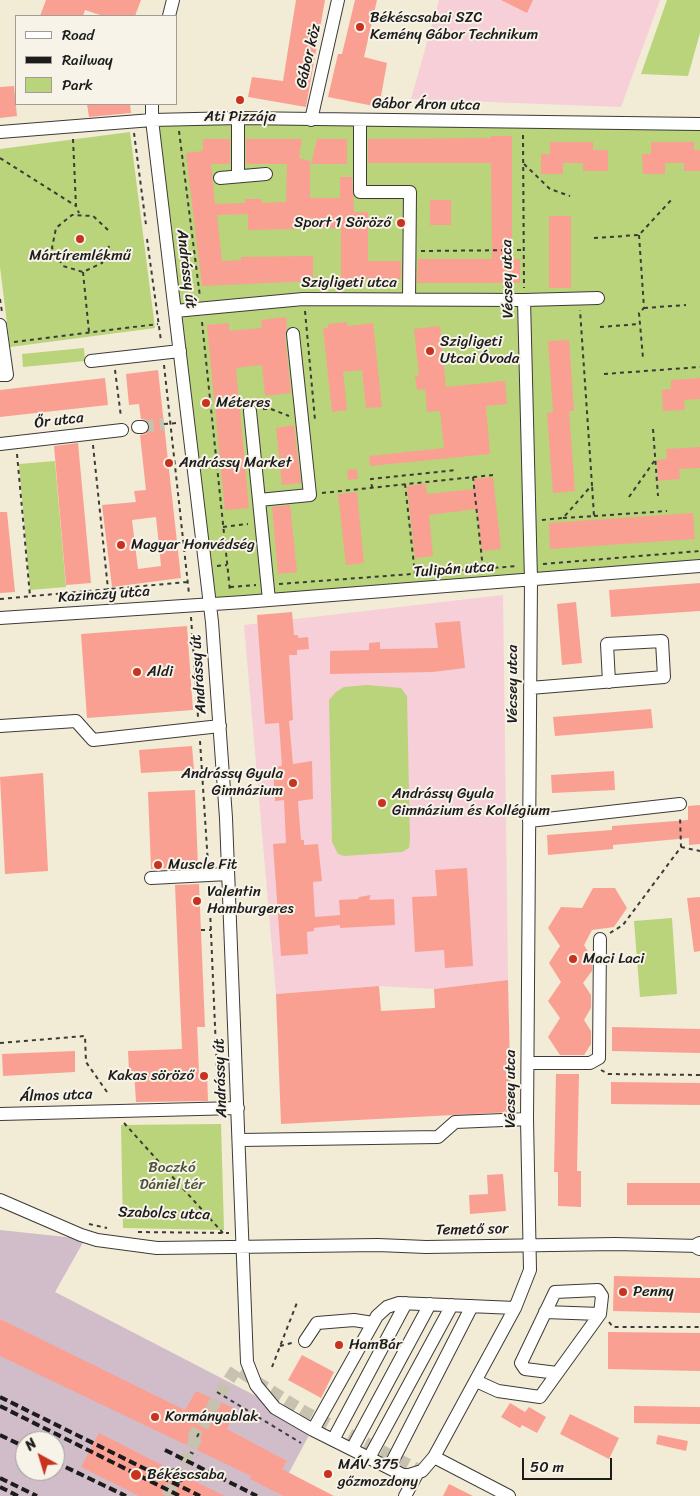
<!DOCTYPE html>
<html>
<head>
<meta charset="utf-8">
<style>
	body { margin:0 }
	#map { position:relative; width:700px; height:1496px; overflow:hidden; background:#f2ebd5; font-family:Sriracha,sans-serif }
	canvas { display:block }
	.legend { position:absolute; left:15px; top:15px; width:162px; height:90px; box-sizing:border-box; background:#f7f3e8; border:1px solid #9f9d96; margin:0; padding:6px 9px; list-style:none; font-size:15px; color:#1c1c1c }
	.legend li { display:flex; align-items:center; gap:10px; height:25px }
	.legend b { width:25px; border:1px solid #9f9d96 }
	.north { position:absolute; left:15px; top:1431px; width:50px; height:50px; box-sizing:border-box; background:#f7f3e8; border:1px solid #9f9d96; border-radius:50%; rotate:321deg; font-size:14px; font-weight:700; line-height:20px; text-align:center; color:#1c1c1c }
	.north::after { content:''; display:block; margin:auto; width:18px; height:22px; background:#c8321e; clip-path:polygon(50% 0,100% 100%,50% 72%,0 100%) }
	.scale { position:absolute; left:522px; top:1458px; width:90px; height:22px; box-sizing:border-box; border:2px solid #1c1c1c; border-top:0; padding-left:6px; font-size:15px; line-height:18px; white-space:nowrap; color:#1c1c1c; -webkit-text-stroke:4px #f7f3e8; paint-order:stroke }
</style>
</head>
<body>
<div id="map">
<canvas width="700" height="1496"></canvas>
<ul class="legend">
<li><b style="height:6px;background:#fff"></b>Road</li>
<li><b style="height:6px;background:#1c1c1c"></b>Railway</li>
<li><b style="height:14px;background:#b9d47a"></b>Park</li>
</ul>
<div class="north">N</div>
<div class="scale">50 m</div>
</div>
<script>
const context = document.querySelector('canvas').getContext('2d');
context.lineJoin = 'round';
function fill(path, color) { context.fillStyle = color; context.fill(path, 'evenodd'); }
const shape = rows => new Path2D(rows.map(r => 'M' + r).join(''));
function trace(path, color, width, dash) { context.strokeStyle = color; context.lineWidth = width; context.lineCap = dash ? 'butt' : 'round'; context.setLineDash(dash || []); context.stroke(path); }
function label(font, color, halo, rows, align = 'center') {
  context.font = font + ' Sriracha,sans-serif'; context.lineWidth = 4; context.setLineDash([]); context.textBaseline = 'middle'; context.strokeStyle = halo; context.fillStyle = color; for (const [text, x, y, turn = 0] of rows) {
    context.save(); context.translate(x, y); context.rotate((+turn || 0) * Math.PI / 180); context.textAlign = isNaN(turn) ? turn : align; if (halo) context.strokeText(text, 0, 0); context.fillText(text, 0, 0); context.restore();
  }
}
const built = shape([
	[439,0,660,0,621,107,411,99],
	[503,595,508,980,434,989,379,986,276,994,244,625]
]);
const industrial = shape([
	[0,1230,85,1239,55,1292,314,1426,278,1493,283,1496,0,1496],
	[25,1441,55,1441,55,1471,25,1471]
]);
const green = shape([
	[667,0,700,0,700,33,688,76,641,74],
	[156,121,700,126,700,565,212,602],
	[130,132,155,328,10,347,0,267,0,149],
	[84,348,85,361,23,367,22,354],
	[55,461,66,587,30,590,19,464],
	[367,685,401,688,407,696,410,840,409,848,402,852,344,856,338,854,332,842,329,700,336,692,344,687],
	[672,918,677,994,640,997,634,921],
	[221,1124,224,1230,123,1228,121,1125]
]);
const building = shape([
	[46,0,141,0,135,16,103,16,85,10,83,16,40,16],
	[296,0,325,0,306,107,248,97,252,77,283,81],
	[355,0,377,0,364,57,387,63,379,107,328,97,338,54,342,54],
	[501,0,533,0,527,13],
	[14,86,17,116,0,118,0,87],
	[87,104,130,104,131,113,89,117],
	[491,136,512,136,512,259,520,259,520,283,417,283,418,259,492,259,491,163,368,163,368,139,491,138],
	[203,139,230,139,230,164,211,164,215,204,245,203,245,199,262,199,262,203,286,202,287,164,246,164,246,139,302,139,299,158,310,161,310,198,340,198,340,177,352,177,354,212,368,212,368,261,401,261,401,279,341,279,341,228,248,230,248,214,217,215,222,261,241,260,241,257,313,256,313,281,202,286,186,153,203,151],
	[317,139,347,139,347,164,311,164],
	[550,142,593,142,593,150,608,150,608,171,583,171,583,163,563,163,563,174,541,174,541,154,550,154],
	[651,142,694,142,694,150,700,150,700,171,684,171,684,163,665,163,665,174,643,174,642,154,651,154],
	[430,200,451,200,451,225,430,225],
	[549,216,571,216,571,288,549,288],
	[286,317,287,328,285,335,291,393,265,396,262,365,236,368,249,508,225,510,207,325,229,323,229,331,262,328,261,320],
	[347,322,347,326,373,323,382,407,366,408,362,370,343,372,347,410,332,412,323,328,328,328,328,324],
	[440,326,446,387,505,381,507,404,486,406,490,454,370,466,369,456,444,448,440,411,427,412,425,389,417,390,415,376,419,375,414,329],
	[569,340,574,411,569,411,575,491,553,493,547,413,553,412,548,341],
	[158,370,181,578,112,587,102,505,136,502,134,491,146,490,140,435,146,434,150,427,146,420,141,419,139,404,129,405,126,374],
	[156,517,161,566,138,569,132,520],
	[105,378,108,405,0,417,0,390],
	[700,378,700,399,684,400,685,410,663,411,662,390,671,389,671,380],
	[294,425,301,483,282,485,276,428],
	[78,443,91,583,66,585,54,446],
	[700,447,700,468,679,469,680,479,658,481,657,460,667,459,666,449],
	[357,469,358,479,348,480,347,470],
	[493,477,501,549,482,551,477,509,429,515,433,556,415,558,407,486,426,484,427,494,475,489,474,479],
	[357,492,364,563,346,565,338,494],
	[290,505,297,572,278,574,272,507],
	[0,512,7,512,15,592,0,593],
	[693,513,695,539,550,549,549,523],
	[700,583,700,611,611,617,609,590],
	[576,602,582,663,562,665,557,604],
	[292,612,294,635,298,635,298,638,308,637,309,649,297,650,297,655,289,655,293,720,289,721,293,764,312,761,313,799,298,801,301,840,304,840,304,845,318,844,322,881,313,882,315,917,340,915,339,900,358,899,359,897,371,895,369,900,394,899,395,925,340,928,340,925,314,928,314,931,307,932,308,954,281,956,273,844,286,843,284,800,275,801,273,767,282,766,279,723,265,724,257,615],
	[460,621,465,668,433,672,330,674,330,651,369,650,369,643,380,642,380,649,438,648,435,623],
	[187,626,193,710,87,718,81,634],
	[651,709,653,728,555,736,553,717],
	[192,746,194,770,141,773,139,750],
	[614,771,615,790,552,793,551,775],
	[43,773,48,871,5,874,0,777],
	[195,790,198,867,151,869,148,792],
	[700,805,700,844,689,845,689,838,613,845,613,849,548,855,547,835,612,830,612,826,688,820,688,806],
	[467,868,473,966,445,968,444,950,415,952,412,897,437,896,435,870],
	[199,884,205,1027,197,1027,198,1048,199,1074,207,1073,208,1101,136,1102,134,1071,129,1071,128,1051,182,1049,175,885],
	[593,888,615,888,627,908,614,927,592,930,584,945,592,958,592,971,583,983,591,995,591,1008,584,1020,591,1031,591,1044,584,1055,560,1055,548,1037,560,1018,548,1001,561,982,549,963,560,946,548,928,561,907,582,908],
	[700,897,700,951,694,952,687,898],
	[508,980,511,1112,281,1124,276,994,379,986,381,1011,435,1008,434,989],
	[612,1027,700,1029,700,1053,612,1051],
	[75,1051,75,1072,3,1076,2,1054],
	[556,1074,579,1074,577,1171,581,1171,581,1207,558,1206,558,1172,554,1172],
	[611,1082,700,1083,700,1105,611,1104],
	[503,1174,506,1211,470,1214,469,1195,488,1194,487,1175],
	[627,1183,700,1183,700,1205,627,1205],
	[614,1276,700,1278,700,1313,613,1311],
	[0,1319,185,1410,196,1391,236,1409,227,1429,287,1461,282,1469,334,1496,283,1496,250,1479,251,1476,0,1356],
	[608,1332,700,1333,700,1371,608,1369],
	[302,1355,334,1372,321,1398,288,1380],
	[510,1403,525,1412,529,1407,546,1417,537,1433,522,1425,520,1428,501,1417],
	[634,1406,700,1407,700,1424,634,1423],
	[570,1414,619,1438,609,1459,560,1434],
	[99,1433,170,1469,167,1476,172,1482,180,1484,186,1477,225,1496,139,1496,81,1467],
	[658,1435,688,1441,686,1451,656,1444],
	[449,1484,473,1496,443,1496]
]);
const minorTunnel = shape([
	[142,427,164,424],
	[196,1440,194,1436,198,1429,202,1428,216,1400,236,1369,305,1412,423,1472],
	[167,1496,197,1437]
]);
const path = shape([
	[179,131,200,297],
	[134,133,146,225],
	[523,135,524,288],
	[73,139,76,206,79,213],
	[0,158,76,206],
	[524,164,550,189,570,196],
	[108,230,93,216,72,215,56,228,52,248,63,266,83,272,102,263,110,244],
	[639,235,644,308,639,313,643,358],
	[594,238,639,235,673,198],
	[147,239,161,341],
	[421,251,524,250],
	[83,272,89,332],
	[0,299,2,312],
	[644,308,686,305],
	[305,311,315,420],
	[202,322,230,591],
	[600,327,640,324],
	[14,342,158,324],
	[164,365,189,594],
	[115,370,121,417],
	[604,374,700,367],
	[263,409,271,409,289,416],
	[164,424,177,423],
	[653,429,658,496],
	[93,445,108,589],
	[17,454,30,596],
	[473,477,483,569],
	[405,484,415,574],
	[372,488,371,479,457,470],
	[322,493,493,475],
	[629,497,655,460],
	[594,516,667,511],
	[563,518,594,516,592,485],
	[542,520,563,518,592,485,580,310],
	[223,527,248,524],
	[543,564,700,551],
	[217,566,227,565],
	[279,584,518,566],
	[230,587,256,585],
	[0,599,187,582],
	[191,617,198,717],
	[200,741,208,864],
	[681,847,700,851],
	[209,886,218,1096],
	[201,930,211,930],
	[610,933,623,925,681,847,680,816],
	[0,1043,85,1036,86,1062,107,1092],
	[601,1070,608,1074,700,1075],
	[124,1123,223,1233],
	[89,1224,107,1228],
	[138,1232,229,1233],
	[609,1322,613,1327,700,1327],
	[280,1346,292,1343],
	[272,1367,298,1300],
	[217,1392,301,1443],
	[197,1437,200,1431],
	[190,1452,197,1456]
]);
const minor = shape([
	[169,16,173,0],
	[152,104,152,120,212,622,226,818,247,1362,256,1385,275,1408,313,1430,403,1475,409,1475,422,1471,434,1457,515,1308,530,1270,527,1119,531,580,524,300],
	[311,120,338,0],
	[360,120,360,192,410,192,409,299],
	[0,132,152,120,238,118,700,124],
	[238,175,238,118],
	[220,178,266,174],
	[175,311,303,299,524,300,598,298],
	[0,325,7,375,0,375],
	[91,361,180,351],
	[250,411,269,600],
	[138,427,142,427],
	[0,444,122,430],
	[259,500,310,495,293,334],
	[0,618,244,602,700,566],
	[530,688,664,677,662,641,607,644,609,682],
	[0,726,76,721,93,740,220,726],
	[529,821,680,804],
	[151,878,228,874],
	[528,1063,590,1063,599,1058,600,939],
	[0,1114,238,1108],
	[240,1140,438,1137,455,1122,527,1119],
	[0,1200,81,1235,97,1240,157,1248,378,1245,426,1247,615,1244,700,1246],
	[545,1312,600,1314],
	[305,1341,317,1323,354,1320,373,1323],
	[476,1381,498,1391,540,1397,600,1314,602,1296,598,1290,555,1292,521,1363,525,1369,557,1373],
	[313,1430,377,1316,387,1307,399,1303,515,1308],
	[333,1440,406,1303],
	[352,1449,430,1304],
	[434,1457,509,1496],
	[369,1458,452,1305],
	[389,1468,472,1306],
	[175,1475,178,1476],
	[405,1496,417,1474]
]);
const major = shape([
	[700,1245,698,1246,700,1247]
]);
const rail = shape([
	[0,1397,200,1496],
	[0,1406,180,1496],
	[0,1435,25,1447],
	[165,1450,257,1496],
	[55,1462,126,1496],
	[0,1478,37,1496],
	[0,1487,18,1496]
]);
const markers = [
	[360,27,5,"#c8321e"],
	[240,100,5,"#c8321e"],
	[401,223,5,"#c8321e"],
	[80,239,5,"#c8321e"],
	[430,351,5,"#c8321e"],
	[206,403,5,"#c8321e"],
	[169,463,5,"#c8321e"],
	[121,545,5,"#c8321e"],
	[137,672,5,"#c8321e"],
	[293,783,5,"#c8321e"],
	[382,803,5,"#c8321e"],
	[158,865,5,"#c8321e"],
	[197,901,5,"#c8321e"],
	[573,959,5,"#c8321e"],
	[204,1076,5,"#c8321e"],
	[623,1292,5,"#c8321e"],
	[339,1345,5,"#c8321e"],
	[155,1417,5,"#c8321e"],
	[328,1474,5,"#c8321e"],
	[136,1475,6,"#c8321e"]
];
const poiNames = [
	["Békéscsabai SZC",370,18],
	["Kemény Gábor Technikum",370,35],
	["Ati Pizzája",240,117,"center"],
	["Sport 1 Söröző",391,223,"right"],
	["Mártíremlékmű",80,256,"center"],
	["Szigligeti",440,342],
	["Utcai Óvoda",440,359],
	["Méteres",216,403],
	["Andrássy Market",179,463],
	["Magyar Honvédség",131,545],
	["Aldi",147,672],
	["Andrássy Gyula",283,774,"right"],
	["Gimnázium",283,791,"right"],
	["Andrássy Gyula",392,794],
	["Gimnázium és Kollégium",392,811],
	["Muscle Fit",168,865],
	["Valentin",207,892],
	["Hamburgeres",207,909],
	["Maci Laci",583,959],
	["Kakas söröző",194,1076,"right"],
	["Penny",633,1292],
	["HamBár",349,1345],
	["Kormányablak",165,1417],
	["MÁV 375",338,1465],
	["gőzmozdony",338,1482],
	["Békéscsaba",147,1475]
];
const streetNames = [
	["Gábor köz",309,56,-77],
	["Gábor Áron utca",426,105,1],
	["Andrássy út",186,269,83],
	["Vécsey utca",508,279,-91],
	["Szigligeti utca",349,283],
	["Őr utca",59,421,-7],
	["Tulipán utca",454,570,-4],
	["Kazinczy utca",104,595,-4],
	["Andrássy út",199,674,-94],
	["Vécsey utca",513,684,-90],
	["Andrássy út",221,1078,-92],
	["Vécsey utca",511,1089,-90],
	["Álmos utca",56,1096,-2],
	["Szabolcs utca",164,1214,2],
	["Temető sor",472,1230,-1]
];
const parkNames = [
	["Boczkó",172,1168],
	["Dániel tér",172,1185]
];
fill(built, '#f6cfd8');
fill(industrial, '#d1bdca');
fill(green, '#b9d47a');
fill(building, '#faa092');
trace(minorTunnel, '#c7c2b0', 12, [12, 6]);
trace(minor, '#3c3b38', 14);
trace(major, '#3c3b38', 18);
trace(path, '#3c3b38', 2, [4, 4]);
trace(minor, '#fff', 12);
trace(major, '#fff', 16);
trace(rail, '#1c1c1c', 4, [8, 4]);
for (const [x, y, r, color] of markers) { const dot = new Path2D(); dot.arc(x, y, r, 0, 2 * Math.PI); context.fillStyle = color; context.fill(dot); trace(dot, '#f7f3e8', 2); }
label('15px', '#1c1c1c', '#f7f3e8', poiNames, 'left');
label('15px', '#1c1c1c', '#f7f3e8', streetNames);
label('15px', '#4b5338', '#f7f3e8', parkNames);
</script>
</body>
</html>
